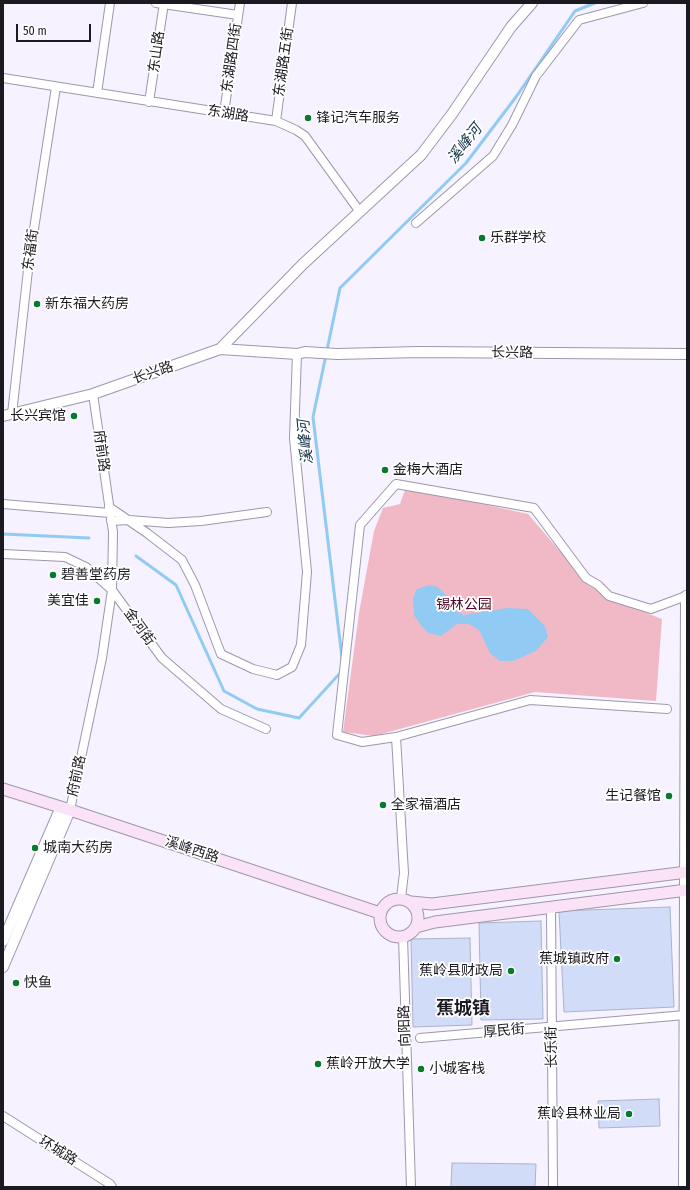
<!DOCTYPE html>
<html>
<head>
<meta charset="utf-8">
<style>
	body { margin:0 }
	#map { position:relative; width:690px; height:1190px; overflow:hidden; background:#f6f2ff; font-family:"Fira Sans Condensed",sans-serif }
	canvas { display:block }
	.frame { position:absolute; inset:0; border:4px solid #1c1a21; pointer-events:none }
	.scale { position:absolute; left:16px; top:24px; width:75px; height:18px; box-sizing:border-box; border:2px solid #1c1a21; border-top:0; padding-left:5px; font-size:12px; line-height:14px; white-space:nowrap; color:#1c1a21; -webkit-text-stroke:3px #fff; paint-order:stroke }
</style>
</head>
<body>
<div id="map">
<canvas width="690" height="1190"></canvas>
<div class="frame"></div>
<div class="scale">50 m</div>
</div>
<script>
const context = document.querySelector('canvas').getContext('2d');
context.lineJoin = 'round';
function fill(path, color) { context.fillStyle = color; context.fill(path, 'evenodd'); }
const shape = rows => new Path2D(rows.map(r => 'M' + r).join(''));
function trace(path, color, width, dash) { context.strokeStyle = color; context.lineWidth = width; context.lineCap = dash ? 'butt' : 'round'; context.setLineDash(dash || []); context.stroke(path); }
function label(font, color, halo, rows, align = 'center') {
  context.font = font + ' "Fira Sans Condensed","Noto Sans SC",sans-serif'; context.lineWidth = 3.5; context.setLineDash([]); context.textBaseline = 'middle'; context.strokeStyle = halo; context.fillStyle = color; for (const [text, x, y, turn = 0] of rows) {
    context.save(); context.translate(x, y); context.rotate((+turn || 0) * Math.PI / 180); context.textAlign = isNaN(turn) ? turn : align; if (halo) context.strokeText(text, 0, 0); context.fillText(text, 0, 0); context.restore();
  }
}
const green = shape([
	[406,487,528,514,590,586,613,600,662,619,656,701,535,692,374,736,343,732,359,613,374,531,383,508,400,504]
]);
const water = shape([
	[429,585,438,587,448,597,453,609,464,615,507,608,528,609,545,626,548,637,536,651,513,661,500,661,490,653,479,630,469,624,457,624,441,636,428,633,420,624,414,615,413,598,417,589]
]);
const stream = shape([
	[3,534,89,538],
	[136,556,176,585,224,691,257,709,299,718,342,671],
	[342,658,313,417,340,288,466,163,516,97,575,11,595,3]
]);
const building = shape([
	[670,907,674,1007,564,1012,559,911,670,907],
	[541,921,543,1019,481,1020,479,923,541,921],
	[470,938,472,1025,413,1027,411,939,470,938],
	[659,1099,660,1126,599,1128,598,1101,659,1099],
	[452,1163,536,1164,535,1187,451,1187,452,1163]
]);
const minor = shape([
	[156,3,238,15],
	[3,78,276,121,296,130,305,136,360,212],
	[97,93,110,3],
	[149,102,164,3],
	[224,113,240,3],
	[276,121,292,3],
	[416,223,493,156,512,125,536,76,579,20,643,3],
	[12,414,29,261,56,87],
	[3,504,110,513],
	[109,507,147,533,182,560,195,585,221,654,253,669,277,675,292,667,301,645,307,572,294,438,297,354],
	[111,521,129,520,168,523,201,521,267,512],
	[3,554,65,557,86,567,112,590,162,658,221,709,266,729],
	[667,709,530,700,396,737,362,742,337,735,360,525,396,484,534,508,586,578,598,585,609,596,651,609,686,596],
	[396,737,404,873,401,898],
	[70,810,102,658,112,590,113,532,93,394],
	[551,907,553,1187],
	[403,937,411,1187],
	[420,1038,685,1015],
	[3,1116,110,1184,112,1187]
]);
const tertiary = shape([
	[220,349,303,264,421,155,452,114,511,27,532,3],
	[3,416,93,394,220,349,297,354,305,352,337,354,420,352,687,354],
	[3,941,61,807],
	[3,967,70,810],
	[684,1187,686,596]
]);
const secondary = shape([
	[3,789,70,810,380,913],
	'380 918a19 19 0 1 1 38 0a19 19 0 1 1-38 0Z',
	[411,902,432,904,687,872],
	[416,927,435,922,687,890]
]);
const markers = [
	[308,118,4,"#0a782d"],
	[482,238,4,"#0a782d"],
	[37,304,4,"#0a782d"],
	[74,416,4,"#0a782d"],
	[385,470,4,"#0a782d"],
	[53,575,4,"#0a782d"],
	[97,601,4,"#0a782d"],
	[669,796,4,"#0a782d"],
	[383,805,4,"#0a782d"],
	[35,848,4,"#0a782d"],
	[617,959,4,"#0a782d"],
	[511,971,4,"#0a782d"],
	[16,983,4,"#0a782d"],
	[318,1064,4,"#0a782d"],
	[421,1069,4,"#0a782d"],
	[629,1114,4,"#0a782d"]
];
const streetNames = [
	["东山路",157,52,-82],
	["东湖路四街",232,58,-82],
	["东湖路五街",284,62,-82],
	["东湖路",228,114,9],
	["东福街",31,250,-82],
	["长兴路",512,353,1],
	["长兴路",153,373,-19],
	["府前路",101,451,82],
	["金河街",139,627,54],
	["府前路",77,776,-78],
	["溪峰西路",192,850,18],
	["向阳路",405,1026,-92],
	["厚民街",504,1031,-5],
	["长乐街",552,1047,-91],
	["环城路",58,1151,32]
];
const poiNames = [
	["锋记汽车服务",316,118],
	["乐群学校",490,238],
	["新东福大药房",45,304],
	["长兴宾馆",66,416,"right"],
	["金梅大酒店",393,470],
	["碧善堂药房",61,575],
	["美宜佳",89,601,"right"],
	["生记餐馆",661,796,"right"],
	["全家福酒店",391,805],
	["城南大药房",43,848],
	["蕉城镇政府",609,959,"right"],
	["蕉岭县财政局",503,971,"right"],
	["快鱼",24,983],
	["蕉岭开放大学",326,1064],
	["小城客栈",429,1069],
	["蕉岭县林业局",621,1114,"right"]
];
const parkNames = [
	["锡林公园",464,605]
];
const waterNames = [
	["溪峰河",465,144,-52],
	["溪峰河",306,442,-95]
];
const districtNames = [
	["蕉城镇",463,1009]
];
fill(green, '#f1b9c6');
fill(water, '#91cbf4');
trace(stream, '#91cbf4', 3);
fill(building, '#d1dcf9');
trace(building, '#acb3c8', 1);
trace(minor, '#9e97ab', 10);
trace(tertiary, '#9e97ab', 12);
trace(secondary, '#9e97ab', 13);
trace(minor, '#fff', 8);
trace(tertiary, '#fff', 10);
trace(secondary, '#fae2f7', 11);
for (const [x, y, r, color] of markers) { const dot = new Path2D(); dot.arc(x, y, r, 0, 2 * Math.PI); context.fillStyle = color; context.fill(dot); trace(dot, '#fff', 1.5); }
label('14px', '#1c1a21', '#fff', streetNames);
label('14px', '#1c1a21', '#fff', poiNames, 'left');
label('14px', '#510726', '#fff', parkNames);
label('italic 15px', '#103145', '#fff', waterNames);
label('bold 18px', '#1c1a21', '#fff', districtNames);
</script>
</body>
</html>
